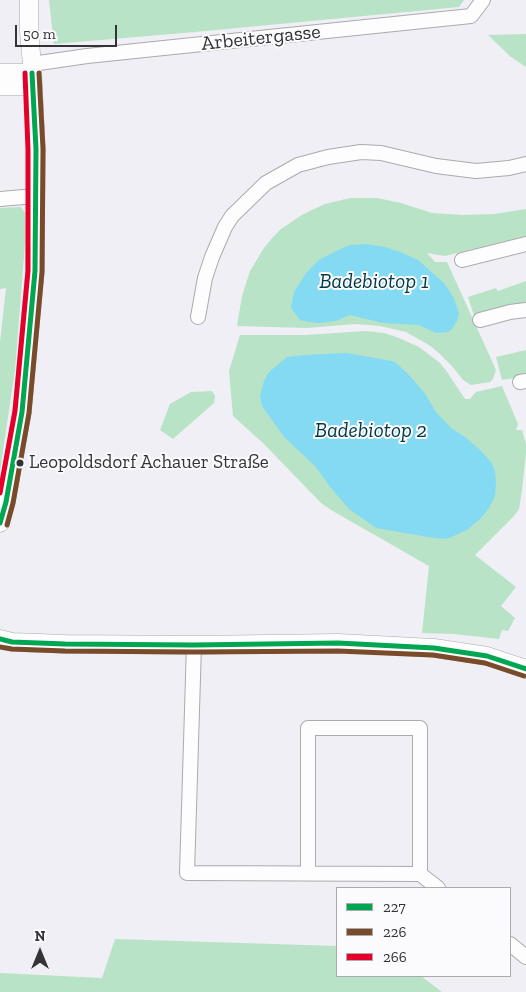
<!DOCTYPE html>
<html>
<head>
<meta charset="utf-8">
<style>
	body { margin:0 }
	#map { position:relative; width:526px; height:992px; overflow:hidden; background:#efeff5; font-family:"Zilla Slab",serif }
	canvas { display:block }
	.legend { position:absolute; left:336px; top:887px; width:175px; height:90px; box-sizing:border-box; background:#fbfbfd; border:1px solid #ababae; margin:0; padding:6px 9px; list-style:none; font-size:15px; color:#333338 }
	.legend li { display:flex; align-items:center; gap:10px; height:25px }
	.legend b { width:25px; border:1px solid #ababae }
	.north { position:absolute; left:15px; top:927px; width:50px; height:50px; -webkit-text-stroke:4px #fbfbfd; paint-order:stroke; rotate:0deg; font-size:14px; font-weight:700; line-height:20px; text-align:center; color:#333338 }
	.north::after { content:''; display:block; margin:auto; width:18px; height:22px; background:#333338; clip-path:polygon(50% 0,100% 100%,50% 72%,0 100%) }
	.scale { position:absolute; left:15px; top:25px; width:102px; height:22px; box-sizing:border-box; border:2px solid #333338; border-top:0; padding-left:6px; font-size:15px; line-height:18px; white-space:nowrap; color:#333338; -webkit-text-stroke:4px #fbfbfd; paint-order:stroke }
</style>
</head>
<body>
<div id="map">
<canvas width="526" height="992"></canvas>
<ul class="legend">
<li><b style="height:6px;background:#00a651"></b>227</li>
<li><b style="height:6px;background:#7a4b2a"></b>226</li>
<li><b style="height:6px;background:#e4002b"></b>266</li>
</ul>
<div class="north">N</div>
<div class="scale">50 m</div>
</div>
<script>
const context = document.querySelector('canvas').getContext('2d');
context.lineJoin = 'round';
function fill(path, color) { context.fillStyle = color; context.fill(path, 'evenodd'); }
const shape = rows => new Path2D(rows.map(r => 'M' + r).join(''));
function trace(path, color, width, dash) { context.strokeStyle = color; context.lineWidth = width; context.lineCap = dash ? 'butt' : 'round'; context.setLineDash(dash || []); context.stroke(path); }
function label(font, color, halo, rows, align = 'center') {
  context.font = font + ' "Zilla Slab",serif'; context.lineWidth = 4; context.setLineDash([]); context.textBaseline = 'middle'; context.strokeStyle = halo; context.fillStyle = color; for (const [text, x, y, turn = 0] of rows) {
    context.save(); context.translate(x, y); context.rotate((+turn || 0) * Math.PI / 180); context.textAlign = isNaN(turn) ? turn : align; if (halo) context.strokeText(text, 0, 0); context.fillText(text, 0, 0); context.restore();
  }
}
const green = shape([
	[49,0,464,0,459,7,195,32,54,44],
	[526,34,526,67,511,57,488,35],
	[350,198,377,198,401,203,432,213,463,215,494,214,526,209,526,236,445,256,427,253,435,262,447,262,496,370,493,379,490,382,471,385,463,380,452,366,439,353,429,345,406,332,380,326,355,324,307,328,237,326,242,296,250,271,264,248,272,238,281,229,302,215,312,210,325,204],
	[21,207,25,213,25,243,15,370,0,471,0,343,6,288,0,289,0,208],
	[526,281,526,304,474,316,468,297,496,288,498,291],
	[365,331,384,333,399,338,419,347,440,363,447,372,465,399,470,399,476,392,502,386,518,424,516,430,522,430,526,444,526,453,522,490,519,509,514,516,475,555,516,587,501,606,515,618,508,631,502,630,499,639,454,634,422,633,429,566,331,510,321,503,263,443,233,416,229,371,240,335,306,335],
	[526,350,526,376,502,380,496,357],
	[212,391,215,396,214,403,173,439,160,430,170,404,191,392],
	[115,939,337,946,337,976,421,976,442,992,0,992,0,973,102,978]
]);
const water = shape([
	[367,244,385,247,400,252,418,260,444,283,454,298,459,314,457,321,452,329,448,332,436,333,419,325,383,323,350,315,336,321,318,323,309,322,300,320,291,308,294,292,307,272,319,260,334,252,350,245],
	[346,353,387,360,395,362,408,374,424,392,436,412,451,428,465,437,479,449,491,462,495,471,496,483,495,496,489,508,481,518,467,530,447,539,434,538,376,528,349,509,331,488,315,466,284,437,262,406,260,396,264,381,269,372,287,357,305,355]
]);
const minor = shape([
	[32,64,87,56,471,16,483,0],
	[0,199,36,196],
	[462,260,526,244],
	[198,317,205,278,212,257,225,227,232,216,266,183,298,165,328,157,361,152,381,153,436,166,476,171,509,168,526,164],
	[480,320,510,312,526,310],
	[520,382,526,381],
	[194,645,187,873,420,874,438,888],
	[308,873,308,728,420,728,420,874],
	[510,944,526,957]
]);
const tertiary = shape([
	[0,73,32,73],
	[0,86,33,86],
	[0,523,6,502,22,412,35,271,36,149,32,64,29,32,29,0],
	[0,639,12,642,65,644,194,645,338,643,434,648,487,656,526,669]
]);
const bus1 = shape([
	[0,523,6,502,22,412,35,271,36,149,32,73],
	[0,639,12,642,65,644,194,645,338,643,434,648,487,656,526,669]
]);
const bus2 = shape([
	[7,525,13,503,29,413,42,272,43,149,39,73],
	[0,647,12,649,65,651,194,652,338,651,433,655,485,663,524,676]
]);
const bus3 = shape([
	[0,493,15,411,28,271,28,149,25,73]
]);
const markers = [
	[20,463,4.5,"#333338"]
];
const busNames = [
	["Leopoldsdorf Achauer Straße",29,463]
];
const streetNames = [
	["Arbeitergasse",261,38,-6]
];
const waterNames = [
	["Badebiotop 1",374,282],
	["Badebiotop 2",371,431]
];
fill(green, '#b8e3c6');
fill(water, '#84daf2');
trace(minor, '#aaaaaf', 16);
trace(tertiary, '#aaaaaf', 19);
trace(minor, '#fdfdfe', 14);
trace(tertiary, '#fdfdfe', 18);
trace(bus1, '#00a651', 5);
trace(bus2, '#7a4b2a', 5);
trace(bus3, '#e4002b', 5);
for (const [x, y, r, color] of markers) { const dot = new Path2D(); dot.arc(x, y, r, 0, 2 * Math.PI); context.fillStyle = color; context.fill(dot); trace(dot, '#fbfbfd', 2); }
label('19px', '#333338', '#fbfbfd', busNames, 'left');
label('20px', '#333338', '#fbfbfd', streetNames);
label('italic 21px', '#003845', '#fbfbfd', waterNames);
</script>
</body>
</html>
